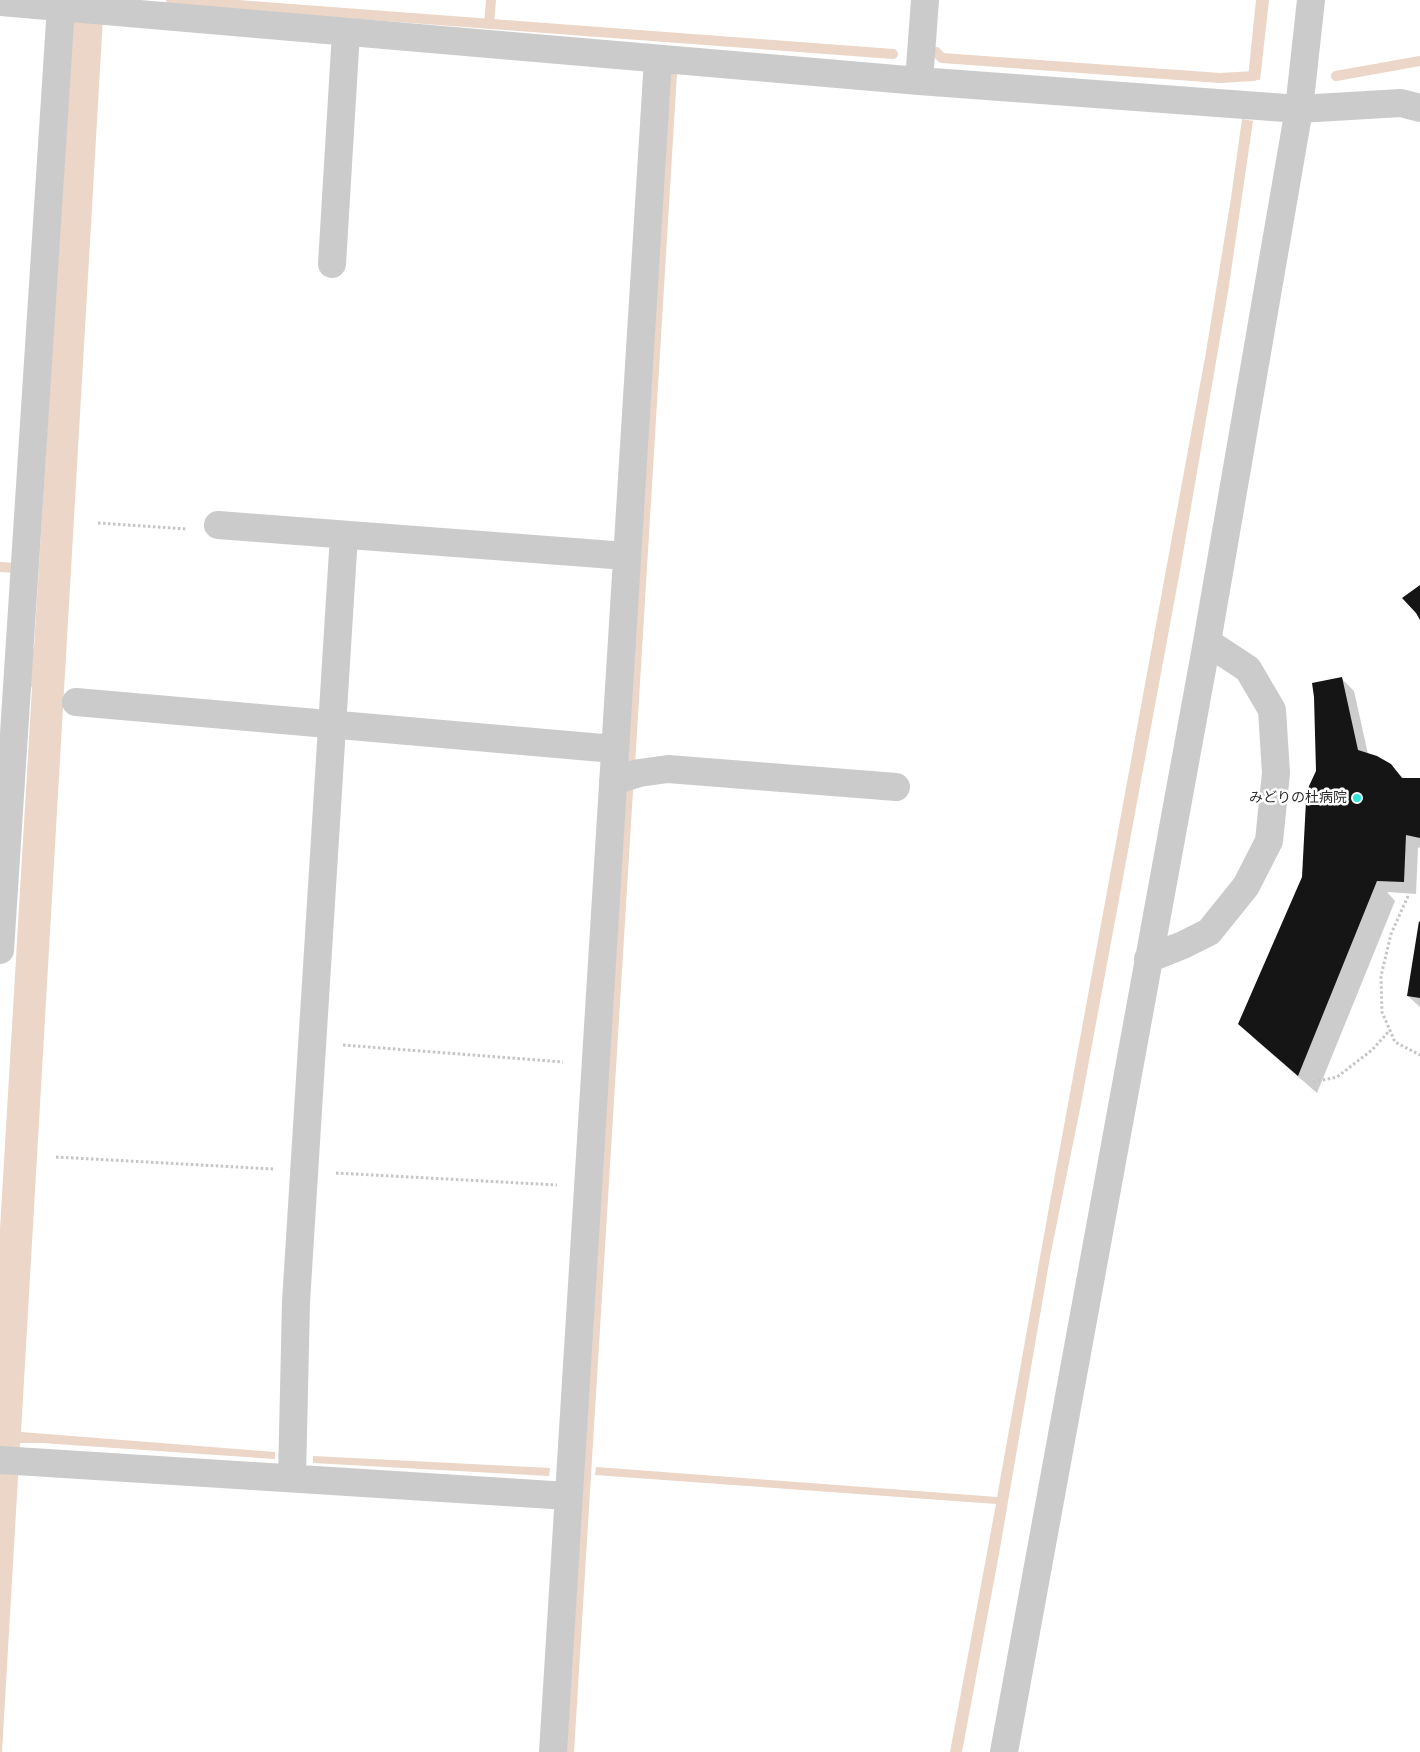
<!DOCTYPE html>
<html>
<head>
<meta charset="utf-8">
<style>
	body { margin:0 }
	canvas { display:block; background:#fff }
</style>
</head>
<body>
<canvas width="1420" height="1752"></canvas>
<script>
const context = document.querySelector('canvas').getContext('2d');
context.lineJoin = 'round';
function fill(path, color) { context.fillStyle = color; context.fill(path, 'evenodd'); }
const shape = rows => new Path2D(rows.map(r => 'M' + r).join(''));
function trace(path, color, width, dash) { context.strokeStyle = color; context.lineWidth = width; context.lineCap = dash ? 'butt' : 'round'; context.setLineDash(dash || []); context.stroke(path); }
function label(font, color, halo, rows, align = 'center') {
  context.font = font + ' Roboto,"Noto Sans JP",sans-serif'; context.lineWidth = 5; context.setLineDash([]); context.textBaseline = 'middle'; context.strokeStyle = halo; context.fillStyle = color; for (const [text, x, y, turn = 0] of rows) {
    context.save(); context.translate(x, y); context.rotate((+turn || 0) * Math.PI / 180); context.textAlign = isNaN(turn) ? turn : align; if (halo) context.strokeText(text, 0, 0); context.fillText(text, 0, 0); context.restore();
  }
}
const water = shape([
	[73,0,104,0,21,1432,275,1452,275,1459,42,1443,20,1443,2,1752,0,1752,0,1229,32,688,29,684,30,650,34,648],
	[1256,0,1269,0,1260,80,1248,78],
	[1242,119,1253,121,1228,292,1181,565,1081,1104,1050,1257,999,1554,962,1752,950,1752,996,1504,595,1475,596,1467,997,1497,1048,1213,1206,352,1231,198],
	[313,1456,550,1468,549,1476,313,1463]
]);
const shadow = shape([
	[1341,678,1354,691,1368,754,1391,765,1404,779,1420,779,1420,847,1418,848,1416,894,1387,892,1395,901,1317,1093,1258,1042,1239,1023,1303,877,1317,773],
	[1420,923,1420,1007,1408,996]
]);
const stream = shape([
	[171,0,893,54],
	[489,24,491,0],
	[936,52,942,58,1220,78,1254,76,1255,68],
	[1336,76,1420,61],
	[0,567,17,568],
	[630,765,672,73],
	[569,1752,628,791]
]);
const building = shape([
	[1420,585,1420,620,1416,613,1402,598],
	[1342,677,1358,750,1377,756,1391,764,1402,778,1420,778,1420,838,1406,835,1404,882,1377,881,1298,1076,1238,1024,1302,877,1306,801,1309,786,1316,771,1314,697,1312,683],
	[1419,921,1420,922,1420,998,1407,996]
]);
const path = shape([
	[98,523,187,529],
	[1408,896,1391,934,1381,976,1382,1012,1395,1042,1420,1055],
	[343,1045,563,1062],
	[1313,1082,1337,1077,1372,1050,1390,1030],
	[56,1157,273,1169],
	[336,1173,557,1185]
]);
const minor = shape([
	[0,2,919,81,1299,109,1401,103,1420,108],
	[919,81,925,0],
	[332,264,346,32],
	[218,525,626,556],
	[76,702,614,749],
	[613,781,639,773,668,769,896,787],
	[0,950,61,6],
	[1148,959,1183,945,1209,932,1246,886,1269,841,1276,773,1272,710,1248,669,1207,642],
	[0,1460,568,1496],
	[292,1478,296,1302,344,535],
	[553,1752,658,59],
	[1004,1752,1207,642,1299,109,1311,0]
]);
const markers = [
	[1357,798,5,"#2ee6de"]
];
const poiNames = [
	["みどりの杜病院",1347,798]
];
fill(water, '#ebd6c7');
fill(shadow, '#0003');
trace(stream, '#ebd6c7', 10);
fill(building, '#151515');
trace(path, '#c5c5c5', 3, [2.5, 2.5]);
trace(minor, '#cbcbcb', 28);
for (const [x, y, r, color] of markers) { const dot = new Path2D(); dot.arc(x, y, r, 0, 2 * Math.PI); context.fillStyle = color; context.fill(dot); trace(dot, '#fff', 2); }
label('14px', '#2e2e2e', '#fff', poiNames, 'right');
</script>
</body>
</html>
